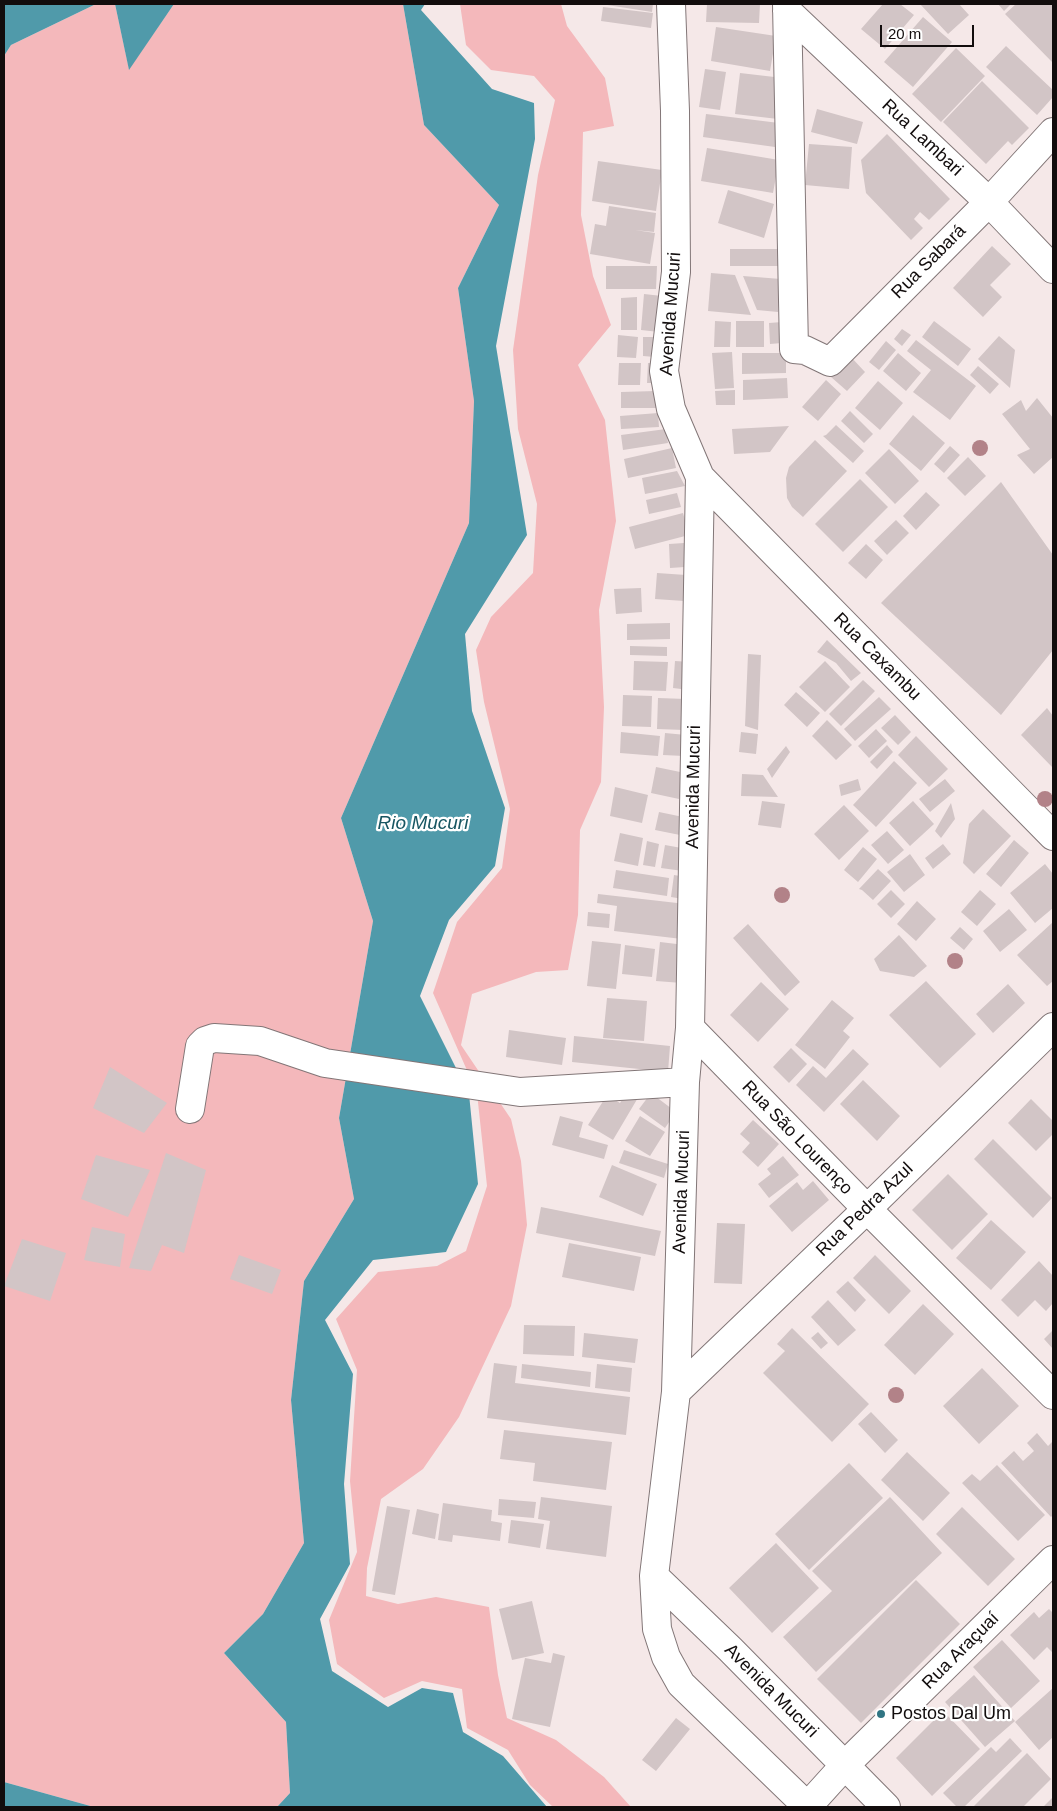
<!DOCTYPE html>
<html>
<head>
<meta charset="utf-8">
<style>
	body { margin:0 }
	#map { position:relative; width:1057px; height:1811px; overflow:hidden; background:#f5e8e8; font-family:Arial,sans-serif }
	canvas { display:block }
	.frame { position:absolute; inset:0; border:5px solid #120d0d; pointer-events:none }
	.scale { position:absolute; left:880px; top:25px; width:94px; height:22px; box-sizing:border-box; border:2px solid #120d0d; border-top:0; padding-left:6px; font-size:15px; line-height:18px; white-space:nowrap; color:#120d0d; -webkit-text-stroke:4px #fff; paint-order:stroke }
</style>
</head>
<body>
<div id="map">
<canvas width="1057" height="1811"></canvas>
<div class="frame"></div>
<div class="scale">20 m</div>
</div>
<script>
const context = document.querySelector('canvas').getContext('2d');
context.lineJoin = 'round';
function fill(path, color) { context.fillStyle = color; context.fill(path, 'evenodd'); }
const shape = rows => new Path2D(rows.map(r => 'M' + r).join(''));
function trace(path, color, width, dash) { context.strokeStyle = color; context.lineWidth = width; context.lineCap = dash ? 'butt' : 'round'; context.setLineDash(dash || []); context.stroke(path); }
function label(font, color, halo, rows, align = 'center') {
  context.font = font + ' Arial,sans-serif'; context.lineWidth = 4.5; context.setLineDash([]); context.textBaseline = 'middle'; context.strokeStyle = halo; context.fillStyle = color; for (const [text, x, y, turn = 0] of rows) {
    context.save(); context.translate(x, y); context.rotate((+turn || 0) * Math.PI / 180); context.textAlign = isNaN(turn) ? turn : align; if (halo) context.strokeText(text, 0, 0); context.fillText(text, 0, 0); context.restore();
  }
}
const green = shape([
	[96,4,115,4,129,69,174,4,403,4,424,125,499,205,458,288,474,401,469,523,341,818,373,921,339,1118,354,1199,304,1281,291,1400,304,1543,263,1614,224,1653,286,1722,290,1793,277,1807,94,1807,4,1782,4,56,11,45],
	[460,4,561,4,567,26,605,78,614,126,583,132,581,215,593,276,611,325,578,365,605,420,616,521,599,610,604,707,601,782,580,830,578,915,568,970,536,972,472,994,461,1045,511,1119,521,1161,527,1225,511,1306,459,1417,423,1469,381,1499,367,1568,366,1596,398,1604,436,1597,489,1607,498,1675,507,1718,556,1740,604,1777,631,1807,553,1807,530,1785,508,1750,467,1728,462,1689,422,1681,384,1698,337,1664,329,1620,357,1552,350,1481,357,1370,336,1319,378,1272,437,1266,466,1251,487,1186,477,1093,433,993,457,922,502,868,510,809,484,702,476,650,491,617,533,573,537,504,518,429,513,350,538,175,555,100,534,76,491,70,466,45]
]);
const water = shape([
	[4,4,96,4,11,45,4,56],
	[115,4,174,4,129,70],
	[403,4,425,4,421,10,492,89,534,103,535,139,496,346,527,535,465,634,472,711,505,808,495,866,449,920,420,996,469,1094,478,1184,446,1252,373,1260,325,1320,353,1374,344,1484,350,1564,320,1619,332,1671,388,1707,422,1688,453,1693,463,1732,503,1756,547,1807,277,1807,290,1793,286,1722,224,1653,263,1614,304,1543,291,1400,304,1281,354,1199,339,1118,373,921,341,818,469,523,474,401,458,288,499,205,424,125],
	[4,1782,94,1807,4,1807]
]);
const building = shape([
	[601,4,653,4,652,12],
	[707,4,760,4,759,23,706,22],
	[883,4,900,4,914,15,885,49,861,29],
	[920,4,959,4,969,15,948,34],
	[998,4,1011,4,1004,11],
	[1016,4,1053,4,1053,63,1005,14],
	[603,7,653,13,651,28,601,21],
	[923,17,952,42,913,87,884,62],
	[716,27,776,36,770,71,711,61],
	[1006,46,1053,90,1053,97,1037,115,986,67],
	[956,48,985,76,941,122,912,94],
	[705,69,726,72,720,110,699,107],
	[740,73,783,78,778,119,735,114],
	[982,81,1029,128,1012,145,1008,141,986,164,943,122],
	[817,109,863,122,857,144,811,132],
	[706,114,779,123,775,147,703,137],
	[887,134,950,199,929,220,920,212,914,219,923,228,911,240,866,193,861,160],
	[809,144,852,147,849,189,805,185],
	[707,148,779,160,773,193,701,181],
	[598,161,662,170,656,211,592,201],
	[728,190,774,204,764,238,718,223],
	[609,206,656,213,654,232,635,230,655,233,650,264,590,254,595,224,606,226],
	[992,246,1011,264,990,285,1002,297,983,317,953,288],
	[730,249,779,249,779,266,730,266],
	[606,266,657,266,656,289,606,289],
	[711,273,735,275,751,315,708,311],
	[743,276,781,279,778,312,757,310],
	[644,294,662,296,659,332,641,330],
	[637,297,637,330,621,330,621,298],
	[715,321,731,322,730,347,714,347],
	[736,321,764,321,764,347,736,347],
	[934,321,971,349,958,366,922,337],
	[782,322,782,343,770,344,769,323],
	[902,329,911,335,902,346,894,339],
	[618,335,638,337,636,358,617,357],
	[999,336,1015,350,1010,388,978,359],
	[643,337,657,337,655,357,643,356],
	[916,340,976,386,950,420,913,392,931,370,907,351],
	[886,341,896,350,879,370,869,362],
	[732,352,734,388,715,389,712,353],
	[742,353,786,353,786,373,742,374],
	[898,353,921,373,906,391,883,371],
	[850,356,865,372,847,391,831,377],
	[619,363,641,363,640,385,618,385],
	[648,363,656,363,656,383,647,383],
	[978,366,999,384,990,394,970,375],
	[787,378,788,398,743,400,743,380],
	[826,380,841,394,818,421,802,407],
	[878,381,903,403,880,430,855,408],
	[735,390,735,405,716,405,715,391],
	[656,391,657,408,621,408,621,392],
	[1037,398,1053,418,1053,457,1034,474,1017,455,1030,449,1002,414,1021,400,1026,411],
	[850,411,873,434,864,443,841,421],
	[658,413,659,427,621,429,620,416],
	[913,415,945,443,921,471,889,444],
	[836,425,864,451,853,463,823,436,826,435],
	[789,426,770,452,734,454,732,429],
	[666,429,668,443,623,450,621,435],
	[815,440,847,471,803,517,792,507,787,498,786,478,789,467],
	[950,446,960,455,944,473,934,464],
	[672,448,676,468,628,478,624,459],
	[889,449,919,481,895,504,865,473],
	[968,457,986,476,965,496,947,478],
	[677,471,685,486,645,494,642,478],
	[860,479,888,507,843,552,815,524],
	[1001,482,1053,555,1053,650,1001,715,881,603],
	[926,492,940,505,916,530,903,516],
	[677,493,681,507,649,514,646,500],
	[683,513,689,535,635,549,629,527],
	[896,520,909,533,887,555,874,541],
	[684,543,685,567,670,568,669,544],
	[866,544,883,560,866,579,848,563],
	[657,573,686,575,684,601,655,599],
	[641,588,642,612,616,614,614,589],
	[670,623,670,639,627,640,627,624],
	[827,640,861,673,851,681,836,663,817,652],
	[630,646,667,647,667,656,630,655],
	[748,654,761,655,758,730,745,726],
	[634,661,668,662,666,691,633,690],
	[675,661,691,662,689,690,673,688],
	[825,661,850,687,825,712,799,687],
	[863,680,875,691,841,726,829,714],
	[796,692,820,713,807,727,784,705],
	[623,695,652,696,651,727,622,726],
	[879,697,891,709,855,741,844,729],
	[658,698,686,699,684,730,657,729],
	[1047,708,1053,716,1053,768,1021,735],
	[895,715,911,732,898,745,881,728],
	[827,720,852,745,836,760,812,736],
	[876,729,887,741,869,758,858,746],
	[621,732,660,736,658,756,620,753],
	[741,732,758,734,756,754,739,752],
	[665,733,686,735,684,756,663,755],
	[916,736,948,769,929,787,898,755],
	[887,745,893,752,877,769,870,762],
	[786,746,790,752,772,778,767,769],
	[894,761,917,783,876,827,853,805],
	[656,767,685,773,679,799,651,793],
	[742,774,763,775,778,797,741,796],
	[858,779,861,790,841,796,839,785],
	[945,779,955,791,930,812,919,799],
	[615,787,648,795,642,823,610,816],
	[762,801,785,804,781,828,758,825],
	[913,801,934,824,910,846,889,823],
	[951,803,955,819,941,838,935,831],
	[844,805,869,831,839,860,814,834],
	[983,809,1011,836,974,874,963,863,969,824],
	[659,812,688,818,685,836,655,830],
	[887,831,904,850,888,864,871,845],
	[620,833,643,838,638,866,614,861],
	[1014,840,1029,853,1001,887,986,874],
	[647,841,659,844,655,867,643,865],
	[943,844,951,854,933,869,925,858],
	[665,845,687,849,683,871,661,868],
	[863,847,877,859,858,882,844,870],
	[910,854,925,875,904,892,887,872],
	[1045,864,1053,874,1053,908,1035,923,1010,893],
	[878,869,891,881,873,900,862,890,859,889],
	[616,870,669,878,667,896,613,888],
	[674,875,686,877,683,899,671,897],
	[891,890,905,904,891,918,877,904],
	[980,890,996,904,977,926,961,912],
	[598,894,686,904,682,939,614,931,617,906,597,903],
	[917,901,936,919,916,941,897,924],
	[1009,909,1027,930,1000,952,983,931],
	[588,912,610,914,609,928,587,926],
	[1053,922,1053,981,1047,986,1017,955],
	[748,924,800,982,785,996,733,938],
	[960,927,973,939,964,950,950,938],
	[899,935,927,966,914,977,880,971,874,959],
	[592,941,621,944,616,989,587,986],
	[660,942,685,945,682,983,656,981],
	[625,945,655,949,652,977,622,974],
	[926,981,976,1034,940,1068,889,1015],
	[761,982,789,1009,758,1042,730,1015],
	[1008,984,1025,1003,993,1033,976,1014],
	[607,998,647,1001,644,1041,603,1038],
	[832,1000,854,1018,843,1031,850,1037,825,1069,795,1045],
	[509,1030,566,1038,562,1065,506,1057],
	[574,1036,670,1046,668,1072,572,1062],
	[791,1048,807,1064,789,1083,773,1067],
	[853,1049,869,1064,824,1112,796,1085,813,1066,826,1078],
	[110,1067,167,1103,144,1133,93,1108],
	[863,1080,900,1116,877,1141,840,1104],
	[629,1089,639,1096,613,1140,588,1125,607,1095,620,1103],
	[651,1093,676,1112,665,1128,639,1109],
	[1031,1099,1053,1121,1053,1134,1036,1151,1008,1123],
	[560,1116,583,1122,579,1137,608,1145,604,1159,552,1145],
	[640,1116,665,1132,650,1156,625,1141],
	[753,1120,779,1144,758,1167,742,1152,750,1143,740,1134],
	[993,1139,1052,1198,1033,1218,974,1159],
	[624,1150,668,1164,664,1178,619,1163],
	[166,1153,206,1170,184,1253,162,1245,151,1271,129,1268],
	[96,1155,150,1170,128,1217,81,1199],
	[783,1156,799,1175,769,1198,758,1184,771,1174,767,1169],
	[612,1165,657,1184,643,1216,599,1197],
	[948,1174,988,1214,952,1250,912,1210],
	[813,1181,829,1200,792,1232,769,1206,797,1182,803,1190],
	[541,1207,661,1231,655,1256,536,1233],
	[991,1220,1026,1252,991,1290,956,1258],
	[717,1223,745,1224,742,1284,714,1283],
	[92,1227,125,1234,120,1267,84,1260],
	[22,1239,66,1253,50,1301,4,1286],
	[569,1243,641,1257,634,1291,562,1277],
	[239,1255,281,1270,272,1294,230,1279],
	[875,1255,911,1291,889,1314,853,1278],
	[1039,1261,1053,1276,1053,1303,1046,1311,1035,1300,1018,1317,1001,1300],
	[848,1281,866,1300,855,1312,836,1292],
	[828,1300,856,1330,838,1346,811,1317],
	[923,1304,954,1334,915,1375,884,1345],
	[524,1325,575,1326,574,1356,523,1354],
	[792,1328,869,1404,832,1442,763,1373,785,1351,777,1344],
	[1053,1330,1053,1349,1044,1339],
	[818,1332,828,1343,821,1349,811,1338],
	[584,1333,638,1339,635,1363,582,1357],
	[494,1363,517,1366,515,1383,630,1397,626,1435,487,1418],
	[522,1364,591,1372,590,1387,521,1378],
	[597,1364,632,1368,630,1392,595,1388],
	[982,1368,1019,1406,979,1444,943,1406],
	[871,1412,898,1440,885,1453,858,1424],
	[504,1430,612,1442,606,1490,533,1481,535,1463,500,1459],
	[1037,1433,1048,1446,1053,1441,1053,1515,1051,1517,1001,1463,1014,1451,1023,1461,1034,1451,1027,1443],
	[907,1452,950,1493,923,1521,881,1480],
	[849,1463,883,1498,809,1570,775,1534],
	[997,1465,1045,1515,1018,1541,962,1483,972,1474,980,1481],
	[541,1497,612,1506,606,1557,546,1549,550,1521,538,1519],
	[890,1497,942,1553,816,1672,783,1637,832,1591,812,1571],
	[499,1499,536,1502,534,1518,498,1515],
	[443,1503,492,1510,491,1521,502,1523,500,1541,453,1535,452,1542,438,1540],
	[387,1506,410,1510,395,1595,372,1591],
	[962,1507,1015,1559,988,1586,936,1534],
	[417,1509,439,1514,435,1539,412,1534],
	[511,1520,544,1524,540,1548,508,1543],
	[776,1543,819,1588,772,1633,729,1588],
	[916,1580,960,1624,861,1723,817,1679],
	[532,1601,544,1653,512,1660,499,1609],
	[1049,1609,1053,1613,1053,1653,1047,1647,1034,1660,1010,1635,1034,1612,1039,1618],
	[1002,1640,1040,1681,1011,1708,973,1667],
	[553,1653,565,1656,550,1727,512,1719,525,1658,551,1663],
	[974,1675,1015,1721,985,1747,945,1702],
	[1053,1688,1053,1737,1039,1750,1015,1722],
	[943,1711,980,1749,932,1796,896,1758],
	[676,1718,690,1729,656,1771,642,1760],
	[1010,1738,1022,1751,964,1807,957,1807,943,1793,991,1747,996,1752],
	[1027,1753,1051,1779,1023,1807,973,1807],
	[1053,1797,1053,1807,1043,1807]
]);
const minor = shape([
	[671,4,675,111,676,272,664,371,671,409,700,477,690,1028,685,1082,676,1392,654,1576,657,1629,666,1657,681,1684,808,1807],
	[787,4,794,349,805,350,830,362,989,202,1053,132],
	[787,11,989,202,1053,269],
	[700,477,1053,836],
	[690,1028,867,1209,1053,1395],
	[190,1109,200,1046,205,1041,214,1038,260,1041,325,1063,520,1092,685,1082],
	[676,1392,867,1209,1053,1027],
	[654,1576,730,1649,886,1807],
	[807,1807,845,1765,1053,1560]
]);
const trees = [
	[980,448],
	[1045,799],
	[782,895],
	[955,961],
	[896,1395]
];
const markers = [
	[881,1714,5,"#307583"]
];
const streetNames = [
	["Rua Lambari",922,138,43],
	["Rua Sabará",929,262,-45],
	["Avenida Mucuri",671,314,-86],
	["Rua Caxambu",877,657,45],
	["Avenida Mucuri",694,787,-89],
	["Rua São Lourenço",797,1138,46],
	["Avenida Mucuri",682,1192,-88],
	["Rua Pedra Azul",865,1210,-44],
	["Rua Araçuaí",961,1651,-45],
	["Avenida Mucuri",771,1691,45]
];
const poiNames = [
	["Postos Dal Um",891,1714]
];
const waterNames = [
	["Rio Mucuri",423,824]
];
fill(green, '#f4b8bb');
fill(water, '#509aaa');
fill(building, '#d2c5c6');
trace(minor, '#827677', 30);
trace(minor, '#fff', 28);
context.fillStyle = '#b28288';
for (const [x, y] of trees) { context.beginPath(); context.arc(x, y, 8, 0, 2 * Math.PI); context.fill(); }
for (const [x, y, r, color] of markers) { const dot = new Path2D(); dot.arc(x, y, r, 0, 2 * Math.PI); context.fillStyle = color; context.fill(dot); trace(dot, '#fff', 2); }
label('18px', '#120d0d', '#fff', streetNames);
label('18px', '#120d0d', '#fff', poiNames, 'left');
label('italic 19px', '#175662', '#fff', waterNames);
</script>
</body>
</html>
